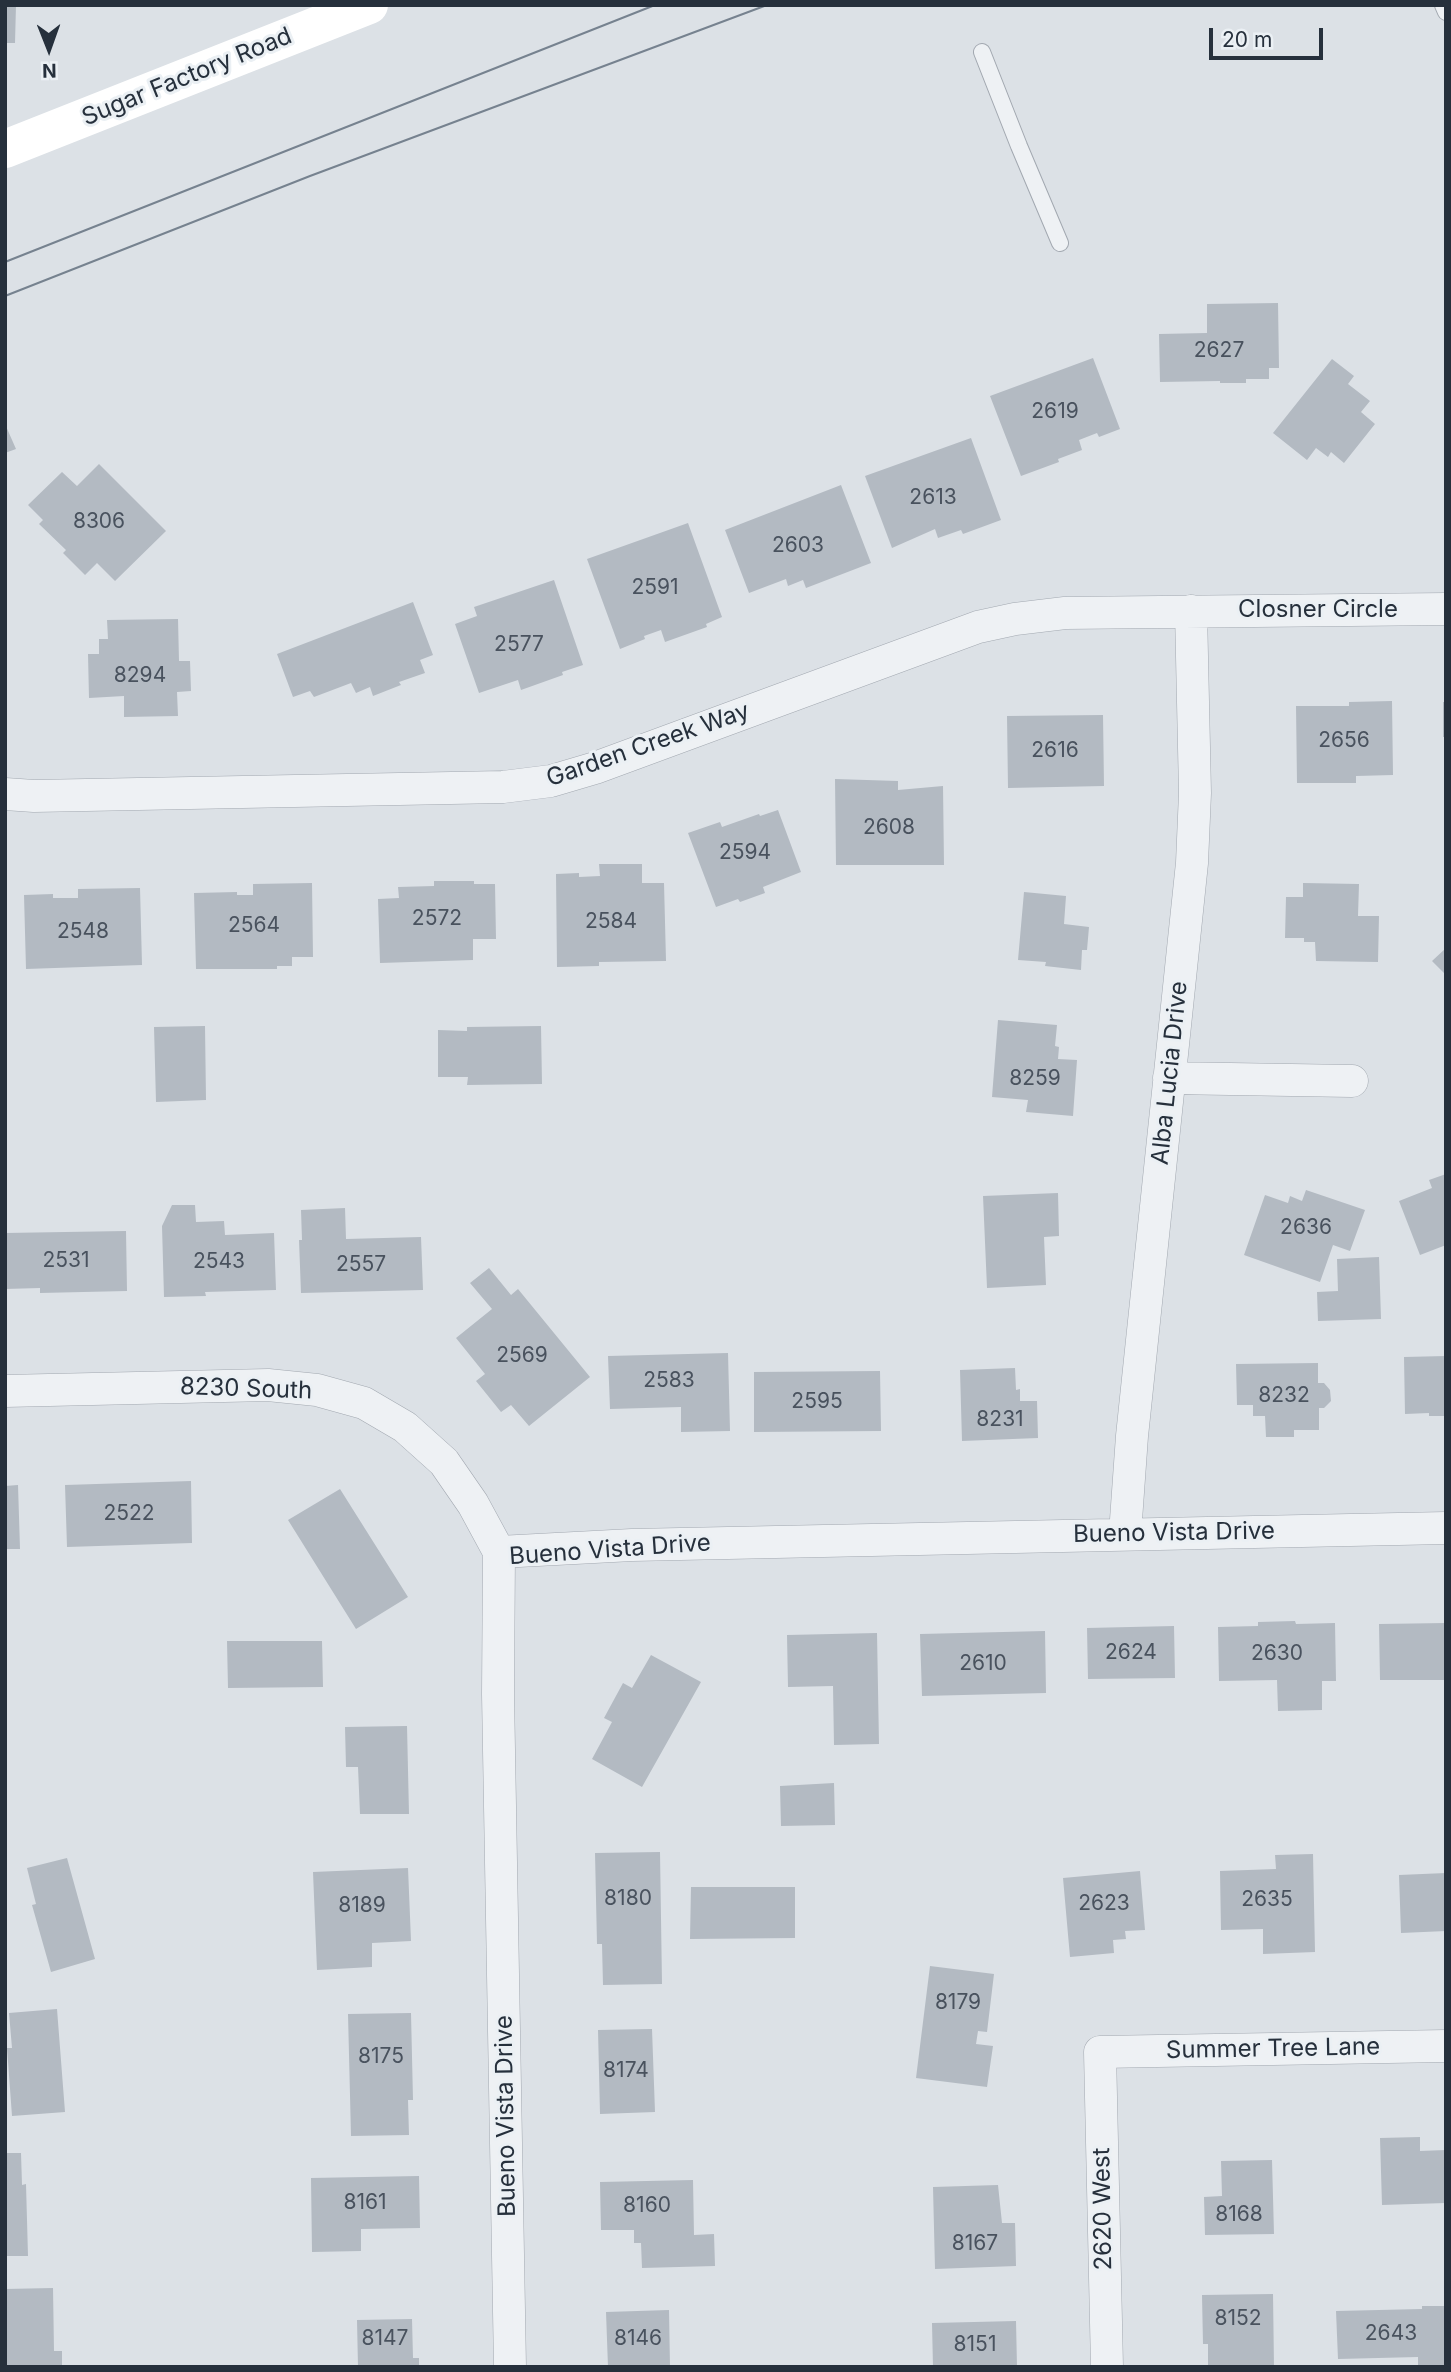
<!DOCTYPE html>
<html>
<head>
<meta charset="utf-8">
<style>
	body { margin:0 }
	#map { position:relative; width:1451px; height:2372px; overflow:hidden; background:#dce1e6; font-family:Inter,sans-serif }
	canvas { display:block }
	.frame { position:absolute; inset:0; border:7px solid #26303c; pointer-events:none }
	.north { position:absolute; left:14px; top:14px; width:70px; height:70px; -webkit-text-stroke:5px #ebf0f4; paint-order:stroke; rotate:179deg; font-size:19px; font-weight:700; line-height:28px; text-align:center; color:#26303c }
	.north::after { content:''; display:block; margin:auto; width:24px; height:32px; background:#26303c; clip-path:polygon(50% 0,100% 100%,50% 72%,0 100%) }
	.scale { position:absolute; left:1209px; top:28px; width:114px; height:32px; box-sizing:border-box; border:4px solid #26303c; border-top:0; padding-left:9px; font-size:21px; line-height:24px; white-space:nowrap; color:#26303c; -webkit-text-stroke:5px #ebf0f4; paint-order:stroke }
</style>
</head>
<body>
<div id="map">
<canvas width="1451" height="2372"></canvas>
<div class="frame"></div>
<div class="north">N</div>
<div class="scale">20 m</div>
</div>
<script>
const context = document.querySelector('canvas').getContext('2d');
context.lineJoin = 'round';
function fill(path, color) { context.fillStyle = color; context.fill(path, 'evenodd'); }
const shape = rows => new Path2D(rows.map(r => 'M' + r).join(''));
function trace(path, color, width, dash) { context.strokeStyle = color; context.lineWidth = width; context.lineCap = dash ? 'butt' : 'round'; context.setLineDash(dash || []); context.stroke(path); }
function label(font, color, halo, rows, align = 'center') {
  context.font = font + ' Inter,sans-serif'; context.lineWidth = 6; context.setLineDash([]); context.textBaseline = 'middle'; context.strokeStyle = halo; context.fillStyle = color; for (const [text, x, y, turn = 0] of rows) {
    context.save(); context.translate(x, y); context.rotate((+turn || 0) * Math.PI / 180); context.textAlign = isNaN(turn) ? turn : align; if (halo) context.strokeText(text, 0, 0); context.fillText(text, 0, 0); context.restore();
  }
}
const building = shape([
	[5,5,16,5,15,43,5,43],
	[1278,303,1279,368,1269,368,1269,379,1246,379,1246,383,1220,383,1220,381,1160,382,1159,334,1207,333,1207,304],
	[1093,358,1120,429,1099,437,1097,433,1079,440,1082,450,1058,459,1059,462,1021,476,990,396],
	[1332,359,1354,376,1348,384,1370,401,1361,412,1375,424,1344,463,1331,452,1328,457,1316,448,1307,460,1273,433],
	[5,424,16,449,5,453],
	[971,438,1001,520,963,534,961,530,938,538,935,529,892,548,865,476],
	[99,464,166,531,115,581,97,563,85,575,63,553,66,550,39,524,43,520,28,505,62,472,77,486],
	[841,485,871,563,806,588,803,580,788,586,786,579,749,593,725,530],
	[688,523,722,617,706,624,707,627,665,642,661,630,644,636,645,639,620,649,587,559],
	[554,580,583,665,562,672,563,675,521,690,518,680,479,693,455,624,477,616,474,607],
	[413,602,433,655,420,660,425,673,399,682,401,685,373,696,370,687,356,693,351,683,314,697,310,691,293,697,277,654],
	[178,619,179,661,190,661,191,691,177,692,178,716,124,717,124,696,89,698,88,654,99,654,99,639,108,639,107,620],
	[1392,701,1393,775,1356,776,1356,783,1297,783,1296,706,1349,706,1349,702],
	[1443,702,1446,702,1446,737,1443,737],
	[1103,715,1104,786,1008,788,1007,716],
	[835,779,898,781,898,790,943,786,944,865,836,865],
	[778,810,801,872,763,887,765,893,740,902,738,899,716,907,688,833,720,822,722,827,759,814,760,816],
	[599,864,642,864,642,883,664,883,666,961,599,962,599,966,557,967,556,874,579,873,579,877,600,876],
	[434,881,474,881,474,884,495,884,496,939,473,939,473,960,380,963,378,899,399,898,398,887,434,886],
	[312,883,313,957,292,957,292,966,277,966,277,969,196,969,194,893,237,892,237,895,253,895,253,884],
	[1303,883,1359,884,1358,916,1379,916,1378,962,1316,961,1315,942,1304,942,1304,938,1285,938,1286,897,1303,897],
	[140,888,142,965,26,969,24,895,53,894,53,898,78,898,78,889],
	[1024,892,1066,896,1064,924,1089,927,1087,950,1082,950,1081,970,1045,966,1046,962,1018,960],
	[1446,948,1446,975,1432,961],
	[998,1020,1057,1025,1055,1046,1059,1047,1058,1059,1077,1060,1073,1116,1026,1112,1028,1100,992,1097],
	[205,1026,206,1100,156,1102,154,1027],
	[541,1026,542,1084,467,1085,468,1077,438,1077,438,1030,467,1031,467,1027],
	[1446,1174,1446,1245,1420,1255,1399,1201,1432,1188,1429,1180],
	[1306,1190,1365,1210,1350,1251,1333,1245,1320,1282,1244,1255,1265,1195,1288,1203,1290,1196,1302,1201],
	[1058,1193,1059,1236,1044,1237,1046,1285,987,1288,983,1196],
	[172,1205,195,1205,196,1222,224,1221,225,1235,274,1233,276,1290,205,1292,206,1296,164,1297,162,1226],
	[345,1208,346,1239,421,1237,423,1290,301,1293,299,1240,302,1240,301,1210],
	[126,1231,127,1291,40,1293,40,1288,5,1289,5,1233],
	[1379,1257,1381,1319,1318,1321,1317,1292,1338,1291,1337,1259],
	[489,1268,511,1295,518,1289,590,1377,529,1426,511,1405,501,1412,476,1381,485,1374,456,1338,492,1309,470,1283],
	[728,1353,730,1431,681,1432,681,1407,610,1409,608,1356],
	[1446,1356,1446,1416,1429,1416,1429,1413,1405,1414,1404,1357],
	[1318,1363,1318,1383,1324,1383,1330,1390,1331,1401,1324,1408,1319,1408,1319,1430,1294,1430,1294,1437,1266,1437,1265,1416,1253,1416,1253,1405,1237,1405,1236,1364],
	[1015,1368,1016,1390,1020,1389,1020,1401,1037,1401,1038,1438,962,1441,960,1370],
	[880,1371,881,1431,754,1432,754,1372],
	[191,1481,192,1543,67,1547,65,1485],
	[18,1485,20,1549,5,1549,5,1486],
	[340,1489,408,1597,356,1629,288,1520],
	[1295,1621,1296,1624,1335,1623,1336,1681,1322,1681,1322,1710,1278,1711,1277,1680,1219,1681,1218,1627,1258,1626,1258,1622],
	[1446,1623,1446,1680,1380,1680,1379,1624],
	[1174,1626,1175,1678,1088,1679,1087,1628],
	[1045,1631,1046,1693,922,1696,920,1634],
	[877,1633,879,1744,834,1745,833,1686,788,1687,787,1635],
	[227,1641,322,1641,323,1687,228,1688],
	[651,1655,701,1682,642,1787,592,1759,612,1722,604,1718,623,1683,632,1688],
	[407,1726,409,1814,360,1814,358,1767,346,1767,345,1727],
	[834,1783,835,1825,781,1826,780,1786],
	[660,1852,662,1984,603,1985,602,1944,597,1944,595,1853],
	[1313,1854,1315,1952,1263,1954,1263,1929,1221,1930,1220,1871,1276,1869,1275,1855],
	[67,1858,95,1959,51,1972,32,1905,36,1904,27,1868],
	[408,1868,411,1941,372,1943,372,1967,317,1970,313,1872],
	[1140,1871,1145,1930,1125,1931,1126,1939,1113,1940,1114,1953,1070,1957,1063,1878],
	[1446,1873,1446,1931,1401,1933,1399,1875],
	[691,1887,795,1887,795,1938,690,1939],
	[930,1966,994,1974,987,2032,978,2031,976,2044,993,2046,987,2087,916,2078],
	[57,2009,65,2112,12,2116,7,2048,12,2048,9,2013],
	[411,2013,413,2100,408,2100,409,2135,351,2136,348,2014],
	[652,2029,655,2112,600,2114,598,2030],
	[1420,2137,1420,2151,1446,2150,1446,2203,1382,2205,1380,2138],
	[5,2153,21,2153,22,2185,26,2184,28,2256,5,2256],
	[1272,2160,1274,2234,1205,2235,1204,2197,1222,2196,1221,2161],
	[419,2176,420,2228,361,2229,361,2251,312,2252,311,2178],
	[693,2180,694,2235,714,2234,715,2266,642,2268,641,2243,634,2243,634,2230,601,2230,600,2182],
	[998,2185,1002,2223,1015,2223,1016,2266,935,2269,933,2187],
	[53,2288,54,2351,62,2351,62,2367,5,2367,5,2289],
	[1273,2294,1274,2367,1208,2367,1208,2344,1203,2344,1202,2295],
	[1422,2306,1446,2306,1446,2367,1418,2367,1418,2357,1338,2359,1336,2311,1422,2309],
	[669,2310,670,2367,608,2367,606,2312],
	[412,2319,413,2358,419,2358,419,2367,358,2367,357,2320],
	[1016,2321,1017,2367,933,2367,932,2323]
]);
const lane = shape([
	[1443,5,1446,12],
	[982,52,1019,146,1060,243]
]);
const street = shape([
	[5,794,34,796,503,787,551,781,595,768,978,627,1015,619,1065,613,1446,609],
	[1169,1078,1352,1081],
	[5,1391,268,1385,317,1390,364,1403,405,1427,444,1462,473,1504,499,1552,498,1694,510,2367],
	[1125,1534,1132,1436,1192,863,1195,793,1191,611],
	[499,1552,632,1545,1446,1528],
	[1107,2367,1100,2052,1446,2046]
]);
const secondary = shape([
	[5,149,369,5]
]);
const tram = shape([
	[5,262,655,5],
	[5,296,310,176,767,5]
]);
const numberNames = [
	["2627",1219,351],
	["2619",1055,412],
	["2613",933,498],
	["8306",99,522],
	["2603",798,546],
	["2591",655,588],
	["2577",519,645],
	["8294",140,676],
	["2656",1344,741],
	["2616",1055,751],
	["2608",889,828],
	["2594",745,853],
	["2572",437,919],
	["2584",611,922],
	["2564",254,926],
	["2548",83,932],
	["8259",1035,1079],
	["2636",1306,1228],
	["2531",66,1261],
	["2543",219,1262],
	["2557",361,1265],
	["2569",522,1356],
	["2583",669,1381],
	["8232",1284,1396],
	["2595",817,1402],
	["8231",1000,1420],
	["2522",129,1514],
	["2624",1131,1653],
	["2630",1277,1654],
	["2610",983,1664],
	["8180",628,1899],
	["2635",1267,1900],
	["2623",1104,1904],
	["8189",362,1906],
	["8179",958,2003],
	["8175",381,2057],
	["8174",626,2071],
	["8161",365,2203],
	["8160",647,2206],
	["8168",1239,2215],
	["8167",975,2244],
	["8152",1238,2319],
	["2643",1391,2334],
	["8147",385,2339],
	["8146",638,2339],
	["8151",975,2345]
];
const streetNames = [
	["Sugar Factory Road",187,77,-22],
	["Closner Circle",1318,610],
	["Garden Creek Way",648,745,-19],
	["Alba Lucia Drive",1170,1073,-84],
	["8230 South",246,1389,2],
	["Bueno Vista Drive",1174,1533,-1],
	["Bueno Vista Drive",610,1550,-4],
	["Summer Tree Lane",1273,2049,-1],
	["Bueno Vista Drive",506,2116,-91],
	["2620 West",1103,2209,-91]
];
fill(building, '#b3bac2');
trace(lane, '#a2a8b0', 18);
trace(street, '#a2a8b0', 33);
trace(lane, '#eef1f4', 16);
trace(street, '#eef1f4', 32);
trace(secondary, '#fff', 38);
trace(tram, '#76828f', 2);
label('21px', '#49525e', null, numberNames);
label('24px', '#26303c', '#ebf0f4', streetNames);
</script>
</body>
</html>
